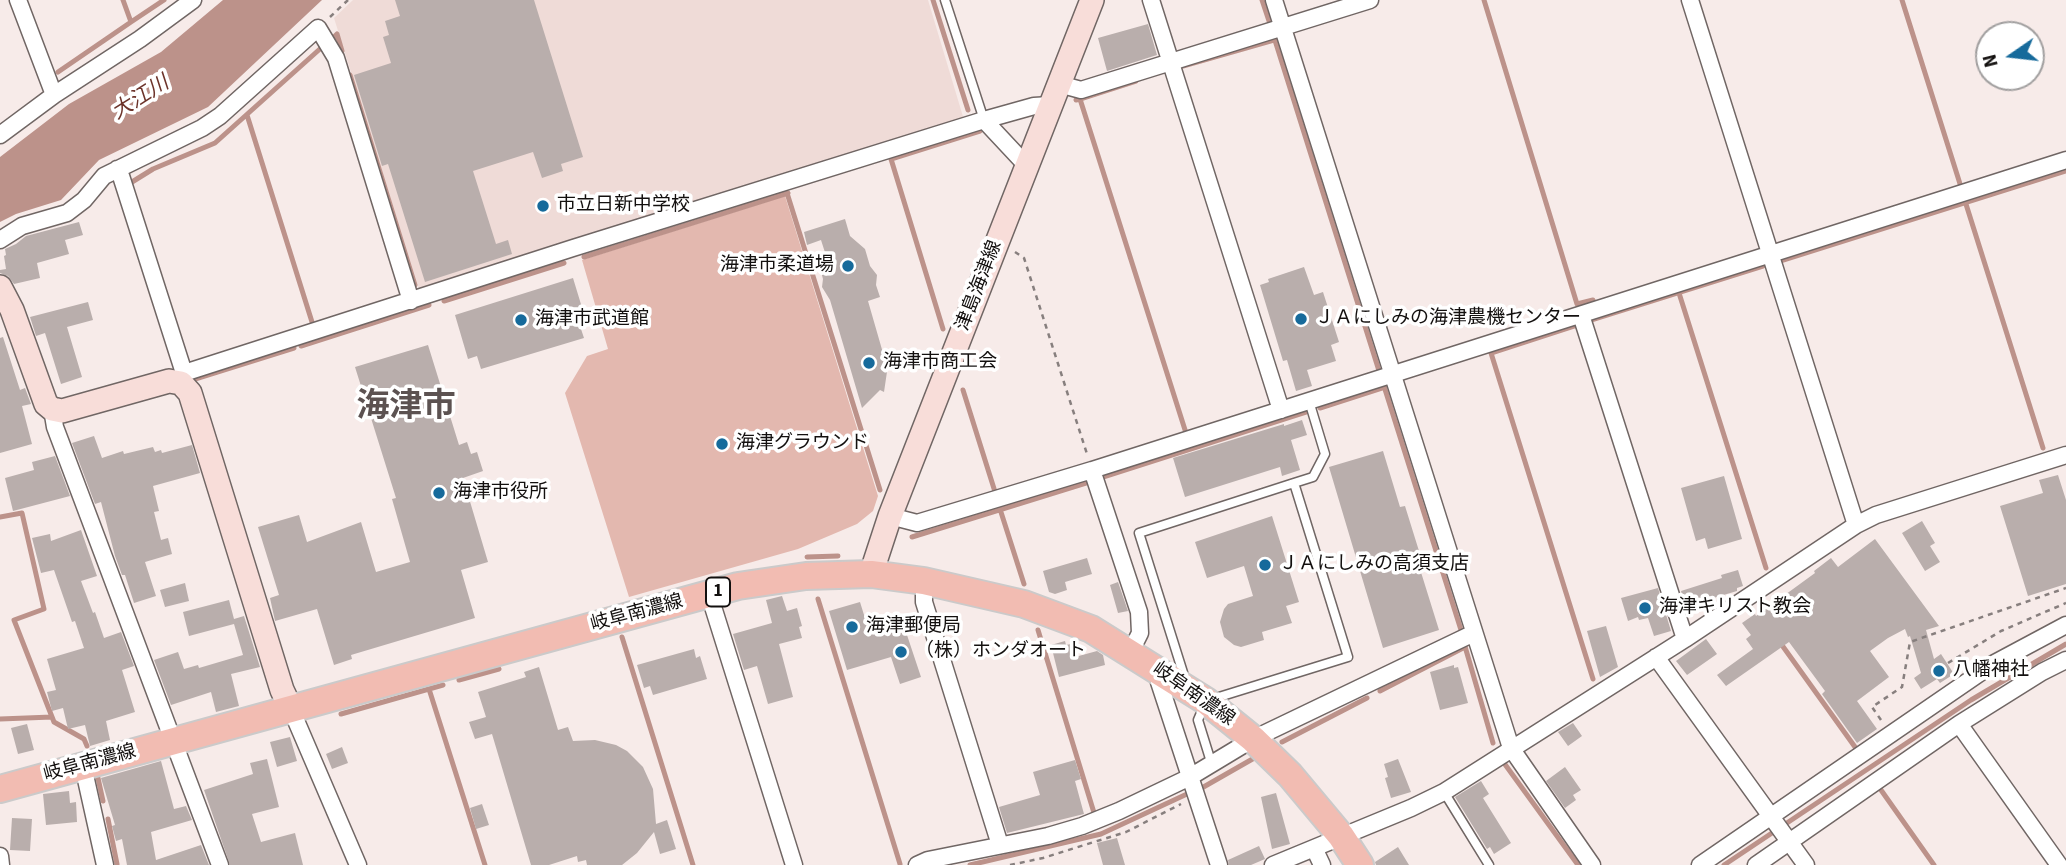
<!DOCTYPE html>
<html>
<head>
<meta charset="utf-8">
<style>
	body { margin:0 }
	#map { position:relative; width:2066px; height:865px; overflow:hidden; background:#f7ebe9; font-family:"Source Sans 3",sans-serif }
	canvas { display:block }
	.north { position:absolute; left:1975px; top:21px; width:70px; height:70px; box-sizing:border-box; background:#fff; border:2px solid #a19f9f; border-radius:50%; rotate:256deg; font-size:19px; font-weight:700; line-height:28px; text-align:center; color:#13100f }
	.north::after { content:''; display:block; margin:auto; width:24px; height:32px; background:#166a9b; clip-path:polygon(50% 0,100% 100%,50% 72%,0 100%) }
</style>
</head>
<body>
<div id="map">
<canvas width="2066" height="865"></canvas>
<div class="north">N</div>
</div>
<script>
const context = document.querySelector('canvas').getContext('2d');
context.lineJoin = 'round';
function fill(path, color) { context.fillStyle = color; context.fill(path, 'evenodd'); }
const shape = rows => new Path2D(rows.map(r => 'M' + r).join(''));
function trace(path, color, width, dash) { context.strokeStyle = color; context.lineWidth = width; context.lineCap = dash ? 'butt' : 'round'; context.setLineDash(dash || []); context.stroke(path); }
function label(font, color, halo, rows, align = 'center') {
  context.font = font + ' "Source Sans 3","Noto Sans JP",sans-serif'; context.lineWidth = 7; context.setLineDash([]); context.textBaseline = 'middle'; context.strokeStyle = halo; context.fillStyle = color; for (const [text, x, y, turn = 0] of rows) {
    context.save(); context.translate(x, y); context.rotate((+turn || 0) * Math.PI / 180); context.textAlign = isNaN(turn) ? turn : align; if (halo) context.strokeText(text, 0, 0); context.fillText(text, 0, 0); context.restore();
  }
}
const built = shape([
	[353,0,928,0,964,120,420,292,334,18]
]);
const green = shape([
	[785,196,878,496,873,511,857,524,798,549,629,597,565,393,587,356,608,349,582,260]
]);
const water = shape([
	[223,0,322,0,208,107,99,160,61,200,16,214,0,222,0,157,69,104,161,52]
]);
const stream = shape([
	[933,0,968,110],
	[1262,0,1269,21],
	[1484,0,1577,304,1593,300,1594,303],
	[1902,0,1961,187],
	[131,22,164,0],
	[1273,34,1380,374],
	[333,38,337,34,342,51],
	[1183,66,1274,40],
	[58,72,131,22,123,0],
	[350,75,415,285],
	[1080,99,1136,81],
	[1076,100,1080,99,1186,433],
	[247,115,312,322],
	[132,182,153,169,215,143,321,48],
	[787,193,880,490],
	[1965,201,2043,448],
	[584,257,788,193],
	[1780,261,2066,171],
	[1679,293,1766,568],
	[444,301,564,263],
	[1591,320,1763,266],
	[1577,325,1491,353,1593,679],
	[943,329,891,159,980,131],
	[301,346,429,305],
	[195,379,294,348],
	[1383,383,1461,630],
	[963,390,996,495],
	[1320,408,1385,387],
	[1103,477,1306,412],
	[1000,509,1024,584],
	[0,517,22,513,44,609,14,620,54,722,84,739,87,746],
	[912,537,1086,483],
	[807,557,838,556],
	[818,599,900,864],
	[1038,630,1095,816],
	[622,637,693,865],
	[1779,641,1855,747],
	[1464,643,1493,743],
	[459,680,499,669],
	[429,689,485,865],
	[1380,691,1465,647],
	[341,714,443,685],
	[0,719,52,717],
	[1282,742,1367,698],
	[1504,763,1578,865],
	[98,778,103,801],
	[1200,789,1256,757],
	[1881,790,1934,865],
	[108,819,117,864],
	[970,865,1101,834,1187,794],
	[1724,865,1971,700,2066,644]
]);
const building = shape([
	[395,0,534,0,583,157,561,164,563,171,542,178,533,152,473,171,496,244,508,240,512,254,425,282,388,164,382,166,354,75,391,63,383,37,389,35,385,21,400,16],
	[1148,24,1157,55,1107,71,1098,38],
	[845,219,850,236,865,249,870,266,877,275,876,285,880,297,868,301,883,353,902,352,888,365,884,392,880,390,862,408,830,300,822,287,823,279,820,268,829,265,821,240,807,245,804,232],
	[79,222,83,235,65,240,69,254,37,263,40,278,14,284,8,276,0,273,0,270,6,269,4,256,6,255,5,249,16,244,26,236],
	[1304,267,1314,295,1323,292,1339,342,1331,345,1336,361,1307,370,1312,386,1296,391,1287,360,1283,361,1260,285,1269,282,1268,279],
	[573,278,587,324,580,326,584,338,481,369,477,356,468,359,455,315],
	[88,302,93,320,67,327,82,377,61,384,45,333,36,336,30,317],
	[3,337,20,390,25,388,31,404,22,406,32,444,0,453,0,338],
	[428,345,459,445,467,442,471,454,477,452,483,471,463,478,488,562,461,570,475,618,351,655,352,659,334,665,317,609,275,621,270,598,279,595,258,527,299,515,307,542,361,522,376,572,410,562,392,499,396,498,355,367],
	[1302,420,1307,435,1291,440,1300,470,1282,476,1280,467,1185,497,1173,458,1284,424,1284,426],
	[94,436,102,458,123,451,124,454,153,447,155,452,161,450,162,453,192,445,200,473,153,486,159,511,154,512,161,540,168,538,172,554,145,562,156,596,134,603,125,575,122,575,115,556,101,502,95,504,72,443],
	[1383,451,1400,507,1405,506,1419,551,1415,553,1439,630,1383,648,1329,467],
	[55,456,70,496,13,511,5,478,34,470,32,462],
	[2058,475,2066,500,2066,584,2028,596,2000,506,2043,493,2039,480],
	[1724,476,1742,539,1708,549,1705,538,1696,541,1681,488],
	[1272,516,1299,602,1286,606,1292,623,1262,632,1264,640,1241,647,1234,645,1224,637,1220,622,1224,609,1228,604,1253,596,1244,566,1207,578,1195,542],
	[1922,521,1935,543,1930,546,1940,562,1925,571,1902,533],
	[81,530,97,576,81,581,93,613,95,612,104,638,121,632,134,666,122,670,135,712,106,721,110,740,90,746,85,725,68,729,63,708,52,711,47,692,56,690,47,659,84,648,75,621,72,622,54,570,41,573,32,538,50,534,51,541],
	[1875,539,1939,626,1926,630,1934,659,1941,654,1954,674,1940,683,1937,679,1921,689,1914,678,1921,673,1910,636,1908,637,1905,629,1888,638,1870,651,1889,677,1857,701,1877,729,1857,743,1822,694,1825,691,1789,642,1726,686,1717,675,1753,649,1746,639,1751,635,1742,623,1755,614,1756,616,1815,573,1814,571,1831,558,1838,567],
	[1087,558,1092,574,1065,582,1067,590,1055,594,1049,592,1043,571],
	[1738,570,1743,586,1737,588,1737,591,1710,599,1713,607,1693,612,1691,608,1686,609,1681,591,1722,578,1721,575],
	[1118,582,1128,611,1118,613,1110,585],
	[185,583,189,601,165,607,160,590],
	[1658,588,1671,631,1654,636,1648,618,1639,620,1638,617,1628,621,1621,598],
	[782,596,787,611,797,608,802,626,799,627,802,638,779,644,793,697,768,704,757,666,744,670,733,634,772,623,766,600],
	[229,600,234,619,244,616,260,667,231,674,239,706,216,712,211,692,171,705,154,660,178,652,184,669,198,665,199,668,243,655,234,624,189,636,183,612],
	[860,602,869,631,902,620,921,677,900,684,891,657,847,670,829,611],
	[1606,626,1618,667,1600,677,1587,631],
	[1706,639,1717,654,1687,675,1676,661],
	[1065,641,1066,645,1071,644,1075,657,1097,651,1103,655,1105,665,1059,677,1051,645],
	[694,649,696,658,700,656,707,679,653,695,650,686,644,688,637,665],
	[1454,665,1454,668,1458,667,1468,703,1440,710,1430,672],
	[539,667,558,730,568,727,573,741,595,740,616,745,627,751,643,767,653,789,656,824,667,820,676,849,660,854,654,832,637,853,622,865,587,865,586,860,578,862,577,856,549,865,531,865,492,734,475,739,469,722,486,717,478,692,526,677,524,672],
	[1573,723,1582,736,1568,746,1558,732],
	[27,724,34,750,18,754,11,728],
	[290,737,297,761,277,767,270,742],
	[342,747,348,763,332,769,326,754],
	[267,759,279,807,252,814,261,842,295,833,303,865,230,865,204,790,253,774,250,763],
	[1398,759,1411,792,1391,798,1385,778,1388,777,1384,764],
	[1075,760,1081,779,1075,781,1084,814,1007,833,999,807,1040,795,1033,772],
	[161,761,174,809,186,806,192,820,151,832,156,860,201,845,209,865,127,865,122,839,116,841,112,826,115,825,101,778],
	[1565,767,1581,790,1573,795,1576,800,1565,808,1546,781],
	[1481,781,1489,794,1483,798,1511,843,1494,854,1490,847,1487,849,1455,797],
	[69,791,70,803,76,802,77,822,46,825,43,794],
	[1276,793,1290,844,1272,849,1261,797],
	[482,804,489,825,476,829,470,808],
	[12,818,32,819,30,851,10,850],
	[1117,838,1125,865,1103,865,1097,843],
	[1259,846,1265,859,1251,865,1229,865,1228,860],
	[1398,847,1409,865,1376,865,1375,862]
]);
const path = shape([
	[330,17,348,0],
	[1015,252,1024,258,1087,454],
	[1948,663,2001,631,2066,603],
	[1881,720,1872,707,1902,687,1910,642,2066,588],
	[1010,865,1043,858,1126,832,1181,804]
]);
const lane = shape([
	[945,0,984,120],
	[1185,679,1139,533,1294,483],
	[1212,765,1198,720,1206,701,1348,657,1294,483,1313,477,1325,454,1309,401],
	[1444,792,1489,865]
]);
const street = shape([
	[18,0,54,95],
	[1151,0,1281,410],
	[1274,0,1511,748,1592,865],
	[1690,0,1856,525],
	[1059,84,1081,90,1370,0],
	[984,120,1027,166],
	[0,135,54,95,140,39,193,0],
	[117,169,121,176,184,373],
	[0,240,22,226,67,213,84,200,104,176,202,128,220,116,318,28,336,58,411,301],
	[1581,315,1685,639],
	[181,383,184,373,573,248,984,120,1034,106,1050,105],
	[52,409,55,427,220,865],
	[1092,470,2066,160],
	[890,516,917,523,1092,470,1139,612,1140,633,1130,653],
	[924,581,924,602,1000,845],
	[709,594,794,865],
	[1656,657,1806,865],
	[1161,672,1159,682,1219,865],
	[291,709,358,865],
	[1959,724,2059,865],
	[83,766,105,865],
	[1314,848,1322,865],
	[0,856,1,865],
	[917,865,928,860,1048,836,1082,826,1119,811,1190,777,1253,739,1474,633],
	[1273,865,1411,808,1444,792,1685,639,1856,525,1876,515,2066,455],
	[1700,865,1993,664,2066,625],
	[1756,865,1959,724,2042,672,2066,660]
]);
const secondary = shape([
	[0,287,12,310,46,404,52,409,62,411,169,381,181,383,190,393,282,690,291,709],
	[871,574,890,516,1092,0]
]);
const primary = shape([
	[0,789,738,586,806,576,871,574,924,581,1024,604,1091,629,1206,701,1253,739,1290,775,1341,836,1360,865]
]);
const markers = [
	[543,206,7,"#166a9b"],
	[848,266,7,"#166a9b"],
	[1301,319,7,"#166a9b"],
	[521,320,7,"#166a9b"],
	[869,363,7,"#166a9b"],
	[722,444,7,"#166a9b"],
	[439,493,7,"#166a9b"],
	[1265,565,7,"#166a9b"],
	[1645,608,7,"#166a9b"],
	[852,627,7,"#166a9b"],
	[901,652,7,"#166a9b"],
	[1939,671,7,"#166a9b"]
];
const shields = [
	[718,592,24]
];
const shieldNames = [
	["1",718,592]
];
const poiNames = [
	["市立日新中学校",557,206],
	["海津市柔道場",834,266,"right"],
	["ＪＡにしみの海津農機センター",1315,319],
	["海津市武道館",535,320],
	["海津市商工会",883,363],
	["海津グラウンド",736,444],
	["海津市役所",453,493],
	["ＪＡにしみの高須支店",1279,565],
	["海津キリスト教会",1659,608],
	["海津郵便局",866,627],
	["（株）ホンダオート",915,652],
	["八幡神社",1953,671]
];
const streetNames = [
	["津島海津線",980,286,-69],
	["岐阜南濃線",637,614,-15],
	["岐阜南濃線",1193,695,35],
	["岐阜南濃線",90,764,-15]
];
const waterNames = [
	["大江川",141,99,-32]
];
const townNames = [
	["海津市",406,409]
];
fill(built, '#efdbd7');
fill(green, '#e3b8af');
fill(water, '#bc928a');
trace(stream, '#bc928a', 5);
fill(building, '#b9aeac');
trace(lane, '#706664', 11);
trace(street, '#706664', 19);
trace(secondary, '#706664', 26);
trace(primary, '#cbcaca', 30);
trace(path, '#877f7e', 2.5, [5, 5]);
trace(lane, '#fff', 8);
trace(street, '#fff', 16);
trace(secondary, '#f8ddd9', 23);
trace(primary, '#f2bcb2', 26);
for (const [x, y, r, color] of markers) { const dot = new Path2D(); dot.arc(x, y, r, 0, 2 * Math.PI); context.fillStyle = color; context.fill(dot); trace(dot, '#fff', 2.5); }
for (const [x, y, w] of shields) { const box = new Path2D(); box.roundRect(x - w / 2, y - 14.5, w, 29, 5); context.fillStyle = '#fff'; context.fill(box); trace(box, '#13100f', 2); }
label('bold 18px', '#13100f', null, shieldNames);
label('19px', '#13100f', '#fff', poiNames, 'left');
label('19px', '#13100f', '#fff', streetNames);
label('italic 21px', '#6d342b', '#fff', waterNames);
label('bold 33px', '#5c5251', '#fff', townNames);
</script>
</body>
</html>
